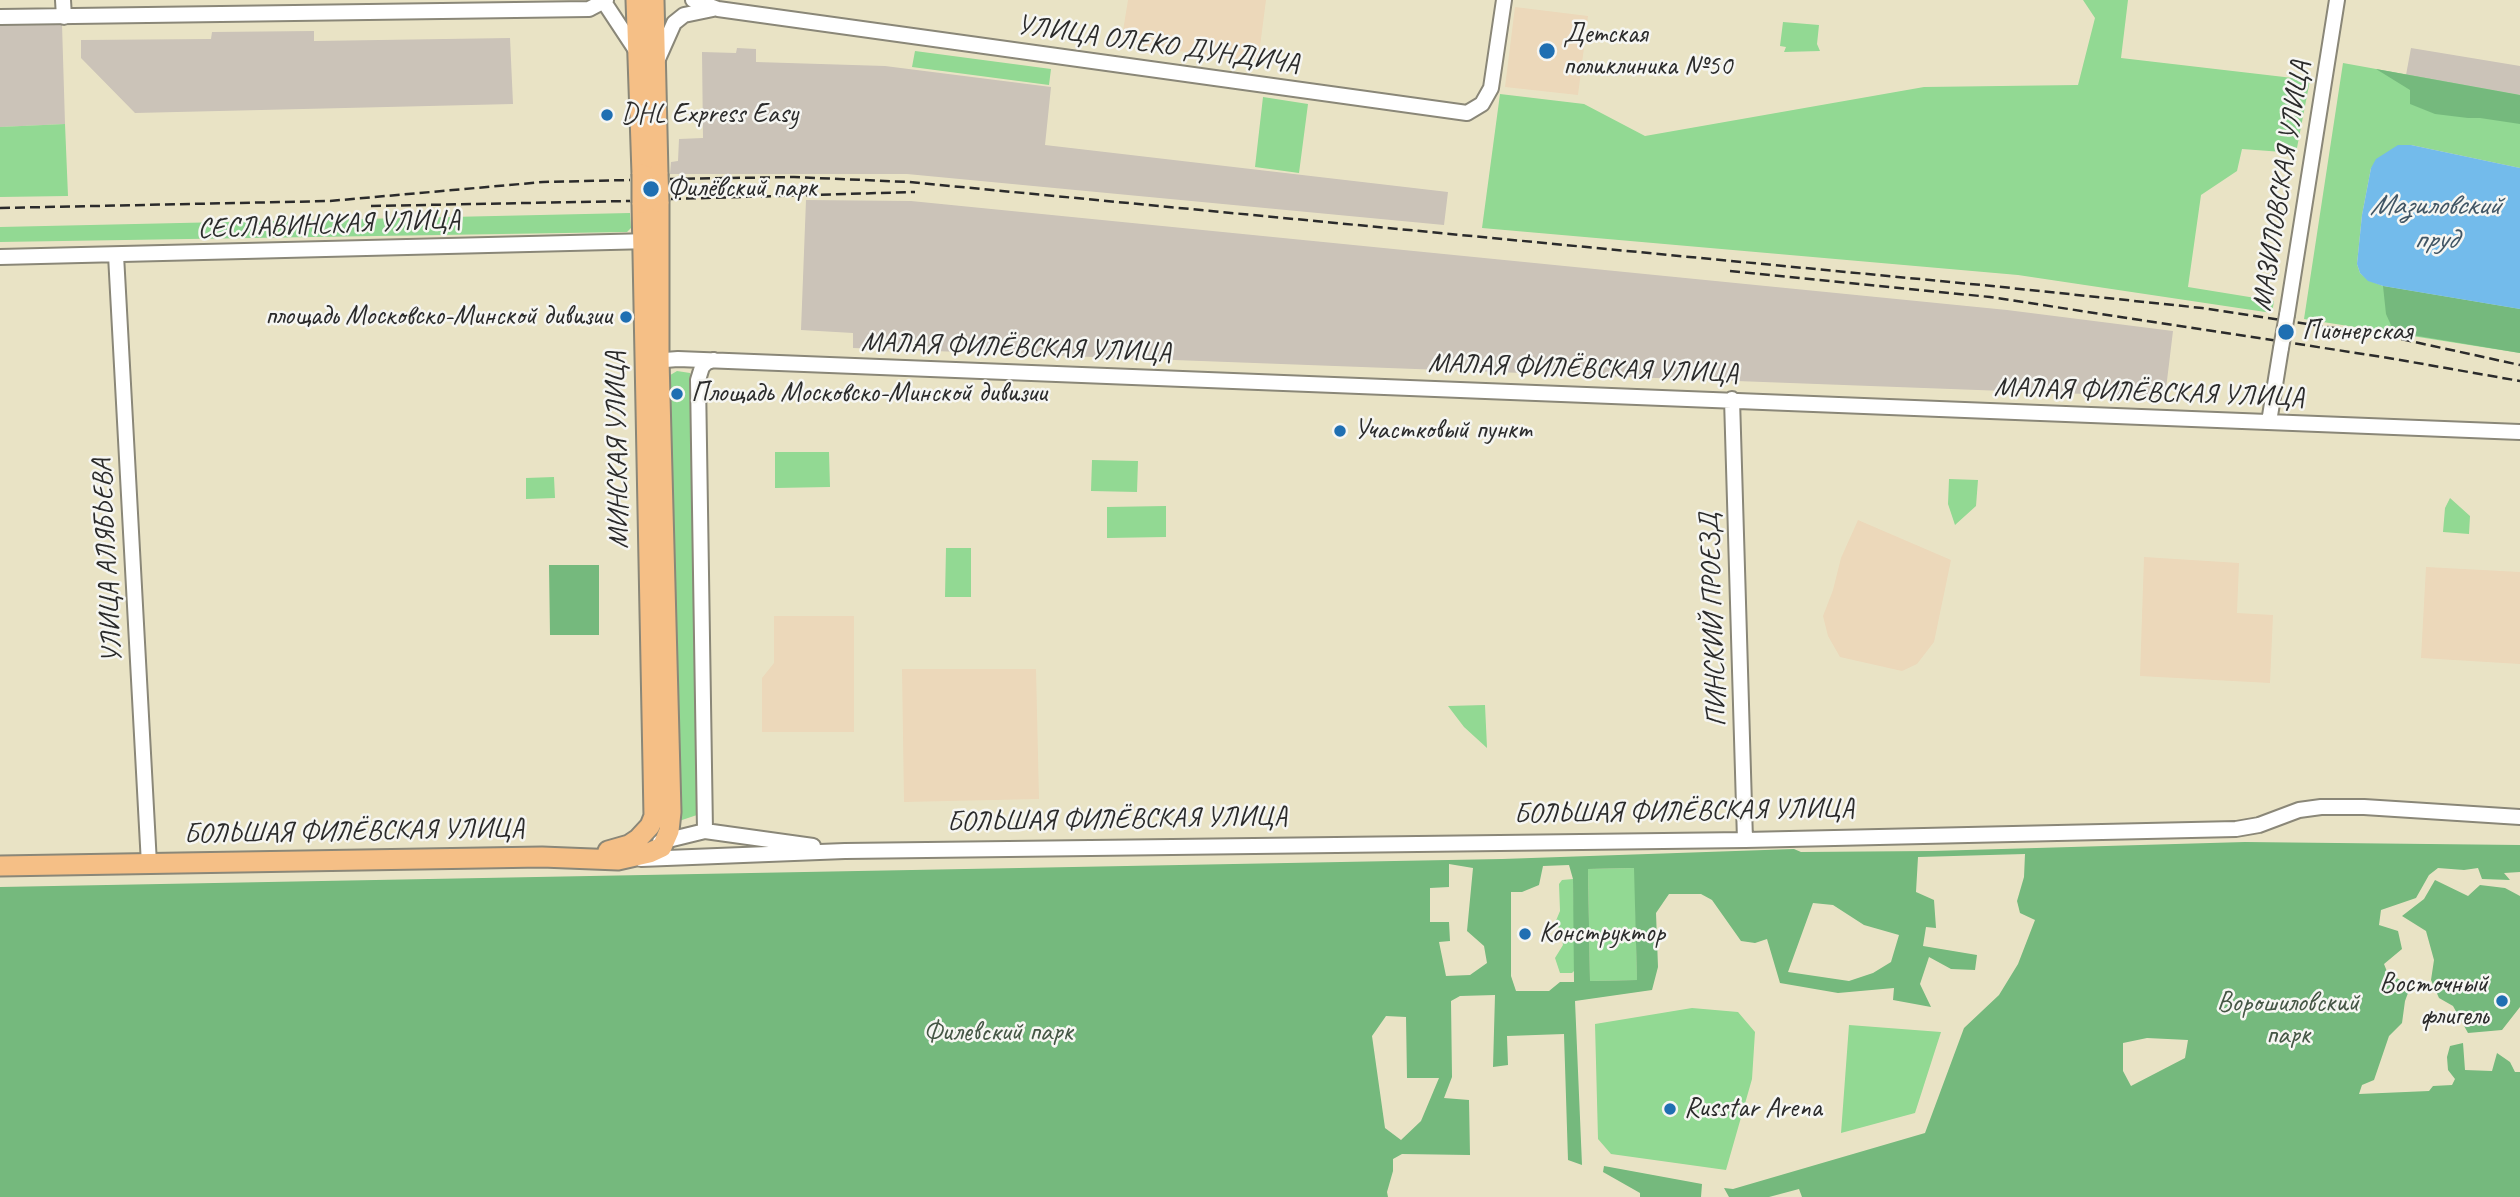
<!DOCTYPE html>
<html>
<head>
<meta charset="utf-8">
<style>
	body { margin:0 }
	canvas { display:block; background:#e9e3c5 }
</style>
</head>
<body>
<canvas width="2520" height="1197"></canvas>
<script>
const context = document.querySelector('canvas').getContext('2d');
context.lineJoin = 'round';
function fill(path, color) { context.fillStyle = color; context.fill(path, 'evenodd'); }
const shape = rows => new Path2D(rows.map(r => 'M' + r).join(''));
function trace(path, color, width, dash) { context.strokeStyle = color; context.lineWidth = width; context.lineCap = dash ? 'butt' : 'round'; context.setLineDash(dash || []); context.stroke(path); }
function label(font, color, halo, rows, align = 'center') {
  context.font = font + ' Caveat,sans-serif'; context.lineWidth = 5; context.setLineDash([]); context.textBaseline = 'middle'; context.strokeStyle = halo; context.fillStyle = color; for (const [text, x, y, turn = 0] of rows) {
    context.save(); context.translate(x, y); context.rotate((+turn || 0) * Math.PI / 180); context.textAlign = isNaN(turn) ? turn : align; if (halo) context.strokeText(text, 0, 0); context.fillText(text, 0, 0); context.restore();
  }
}
const built = shape([
	[1128,0,1266,0,1258,62,1121,43],
	[1515,7,1588,16,1578,95,1505,87],
	[1858,520,1951,560,1934,642,1917,664,1902,671,1840,657,1828,636,1823,616,1833,590,1841,558],
	[2144,557,2239,563,2237,613,2273,615,2270,683,2140,676],
	[2426,567,2520,572,2520,664,2421,658],
	[774,616,854,616,854,732,762,732,762,678,774,663],
	[902,669,1036,669,1039,799,904,802]
]);
const industrial = shape([
	[62,24,65,124,0,127,0,25],
	[314,31,314,41,510,38,513,104,135,113,81,58,81,40,211,39,212,32],
	[737,48,756,49,756,62,885,66,1051,87,1045,145,1448,192,1444,225,907,174,670,174,671,162,678,161,679,139,703,138,702,52,736,53],
	[2411,48,2520,66,2520,95,2406,75],
	[806,200,911,201,2007,310,2173,331,2165,397,853,348,853,333,801,330]
]);
const green = shape([
	[2083,0,2128,0,2121,58,2310,80,2296,153,2242,149,2237,171,2201,195,2188,287,2274,301,2272,313,2018,275,1482,228,1500,94,1584,104,1645,136,1924,87,2078,85,2095,18],
	[1783,22,1819,25,1817,44,1820,51,1784,52,1786,47,1780,46],
	[915,51,1051,69,1049,85,912,67],
	[2343,63,2520,95,2520,168,2411,145,2371,168,2362,215,2357,264,2360,273,2368,280,2383,286,2520,309,2520,353,2304,319],
	[1263,97,1308,104,1299,173,1255,167],
	[65,124,68,196,0,197,0,127],
	[630,213,631,228,627,232,0,242,0,227],
	[677,371,690,373,693,382,697,815,679,821,667,377],
	[775,452,829,452,830,487,775,488],
	[1092,460,1138,461,1137,492,1091,491],
	[554,477,555,498,526,499,526,478],
	[1949,479,1978,480,1976,506,1955,525,1948,504],
	[2450,498,2470,516,2469,534,2443,532,2445,508],
	[1166,506,1166,537,1107,538,1107,507],
	[946,548,971,548,971,597,945,597],
	[1485,705,1487,748,1464,727,1448,706],
	[1635,868,1637,980,1590,981,1588,869],
	[1573,879,1576,969,1572,973,1560,973,1555,958,1563,945,1560,929,1555,923,1560,911,1559,884,1562,880],
	[1692,1008,1738,1012,1755,1032,1752,1079,1726,1170,1611,1154,1598,1139,1595,1024],
	[1849,1025,1941,1032,1915,1113,1841,1133]
]);
const forest = shape([
	[2376,69,2520,95,2520,124,2480,118,2468,118,2435,114,2410,104,2410,90],
	[2383,286,2520,309,2520,353,2394,332,2386,314],
	[549,565,599,565,599,635,550,635],
	[2245,842,2520,845,2520,872,2504,873,2510,880,2482,879,2478,868,2464,870,2438,868,2429,875,2416,898,2381,910,2379,925,2398,931,2402,949,2384,964,2388,974,2411,985,2405,1001,2402,1023,2389,1036,2374,1080,2362,1085,2359,1094,2429,1091,2433,1086,2452,1085,2455,1079,2448,1070,2447,1057,2450,1046,2463,1043,2465,1070,2492,1071,2497,1053,2510,1062,2515,1072,2520,1072,2520,1197,1802,1197,1799,1189,1769,1197,1729,1197,1724,1188,1733,1189,1925,1133,1964,1028,1999,995,2018,964,2035,920,2020,913,2017,901,2024,877,2025,854,1918,857,1916,892,1934,900,1936,928,1926,927,1923,946,1977,955,1975,970,1951,969,1929,957,1920,984,1931,1007,1893,1000,1894,988,1838,993,1780,983,1767,939,1755,943,1741,941,1712,900,1701,894,1669,894,1656,913,1658,967,1652,990,1575,1001,1582,1165,1568,1160,1564,1034,1507,1036,1508,1065,1493,1067,1495,995,1460,996,1451,1001,1452,1077,1444,1098,1469,1100,1470,1155,1402,1154,1393,1159,1393,1171,1387,1192,1388,1197,0,1197,0,887,1502,859,1794,849,1801,852,1932,851],
	[1449,864,1473,868,1467,931,1484,946,1487,963,1470,975,1446,976,1439,942,1450,941,1449,922,1430,922,1430,888,1449,887],
	[1569,865,1573,879,1574,982,1560,982,1549,991,1516,991,1511,976,1511,892,1522,892,1539,885,1543,866],
	[1634,868,1637,980,1590,981,1588,869],
	[1813,903,1833,905,1864,925,1899,935,1891,962,1873,973,1849,981,1788,972],
	[1386,1016,1406,1017,1407,1078,1439,1078,1421,1121,1401,1140,1385,1128,1372,1036],
	[2147,1038,2188,1040,2185,1058,2131,1086,2123,1071,2123,1043],
	[2435,880,2468,896,2480,885,2505,888,2520,896,2520,1007,2502,1030,2468,1033,2453,1006,2439,998,2431,980,2434,960,2426,931,2402,916,2424,899],
	[1604,1166,1702,1184,1701,1197,1640,1197,1640,1193,1603,1172]
]);
const water = shape([
	[2398,145,2411,145,2520,168,2520,309,2383,286,2368,281,2360,273,2357,264,2362,215,2371,168,2376,159]
]);
const minor = shape([
	[63,0,64,17],
	[693,0,718,9,1467,113,1482,104,1491,88,1504,0],
	[604,2,637,52],
	[0,17,589,9,606,0],
	[658,59,674,23,684,15,713,9],
	[116,255,149,864],
	[0,257,651,241],
	[2287,315,2337,0],
	[652,361,678,359,2520,432],
	[1732,399,1745,840],
	[2269,422,2281,348],
	[705,831,698,380,702,367,707,362,714,360],
	[660,842,705,831,813,846],
	[641,859,845,851,1745,840,2236,829,2259,825,2299,810,2321,807,2364,807,2520,817]
]);
const major = shape([
	[636,0,642,174],
	[654,0,658,174],
	[608,851,629,845,638,839,650,826,654,816,642,203],
	[0,866,542,857,618,860,649,853,662,847,669,831,671,812,659,359,659,202]
]);
const rail = shape([
	[670,179,794,177,909,182,1992,286,2202,308,2387,336,2520,365],
	[671,199,915,192],
	[371,206,630,201],
	[0,208,330,201,543,182,630,180],
	[1730,271,1990,297,2383,357,2520,381]
]);
const minorBridge = shape([
	[2281,348,2287,315]
]);
const majorBridge = shape([
	[642,174,642,203],
	[658,174,659,202]
]);
const markers = [
	[1547,51,9,"#1f6fb2"],
	[607,115,7,"#1f6fb2"],
	[651,189,9,"#1f6fb2"],
	[626,317,7,"#1f6fb2"],
	[2286,332,9,"#1f6fb2"],
	[677,394,7,"#1f6fb2"],
	[1340,431,7,"#1f6fb2"],
	[1525,934,7,"#1f6fb2"],
	[2502,1001,7,"#1f6fb2"],
	[1670,1109,7,"#1f6fb2"]
];
const poiNames = [
	["Детская",1563,35],
	["поликлиника №50",1563,67],
	["DHL Express Easy",621,115],
	["Филёвский парк",667,189],
	["площадь Московско-Минской дивизии",612,317,"right"],
	["Пионерская",2302,332],
	["Площадь Московско-Минской дивизии",691,394],
	["Участковый пункт",1354,431],
	["Конструктор",1539,934],
	["Восточный",2488,985,"right"],
	["флигель",2488,1017,"right"],
	["Russtar Arena",1684,1109]
];
const streetNames = [
	["УЛИЦА ОЛЕКО ДУНДИЧА",1158,45,8],
	["МАЗИЛОВСКАЯ УЛИЦА",2282,186,-81],
	["СЕСЛАВИНСКАЯ УЛИЦА",329,225,-2],
	["МАЛАЯ ФИЛЁВСКАЯ УЛИЦА",1016,348,2],
	["МАЛАЯ ФИЛЁВСКАЯ УЛИЦА",1583,369,2],
	["МАЛАЯ ФИЛЁВСКАЯ УЛИЦА",2149,393,2],
	["МИНСКАЯ УЛИЦА",618,450,-91],
	["УЛИЦА АЛЯБЬЕВА",108,561,-93],
	["ПИНСКИЙ ПРОЕЗД",1714,620,-92],
	["БОЛЬШАЯ ФИЛЁВСКАЯ УЛИЦА",1684,812,-1],
	["БОЛЬШАЯ ФИЛЁВСКАЯ УЛИЦА",1117,820,-1],
	["БОЛЬШАЯ ФИЛЁВСКАЯ УЛИЦА",354,832,-1]
];
const parkNames = [
	["Ворошиловский",2288,1004],
	["парк",2288,1036],
	["Филевский парк",998,1033]
];
const waterNames = [
	["Мазиловский",2435,206],
	["пруд",2435,240]
];
fill(built, '#ecd8ba');
fill(industrial, '#cbc3b8');
fill(green, '#92d993');
fill(forest, '#75b97d');
fill(water, '#73bbeb');
trace(minor, '#8a8778', 18);
trace(major, '#8a8778', 23);
trace(minor, '#fff', 14);
trace(major, '#f5bf86', 19);
trace(rail, '#2b2b2b', 2.5, [10, 5]);
trace(minorBridge, '#8a8778', 18, []);
trace(majorBridge, '#8a8778', 23, []);
trace(minorBridge, '#fff', 14);
trace(majorBridge, '#f5bf86', 19);
for (const [x, y, r, color] of markers) { const dot = new Path2D(); dot.arc(x, y, r, 0, 2 * Math.PI); context.fillStyle = color; context.fill(dot); trace(dot, '#f6f6f2', 2.5); }
label('28px', '#2b2b2b', '#f6f6f2', poiNames, 'left');
label('28px', '#2b2b2b', '#f6f6f2', streetNames);
label('28px', '#455645', '#f6f6f2', parkNames);
label('italic 30px', '#415665', '#f6f6f2', waterNames);
</script>
</body>
</html>
